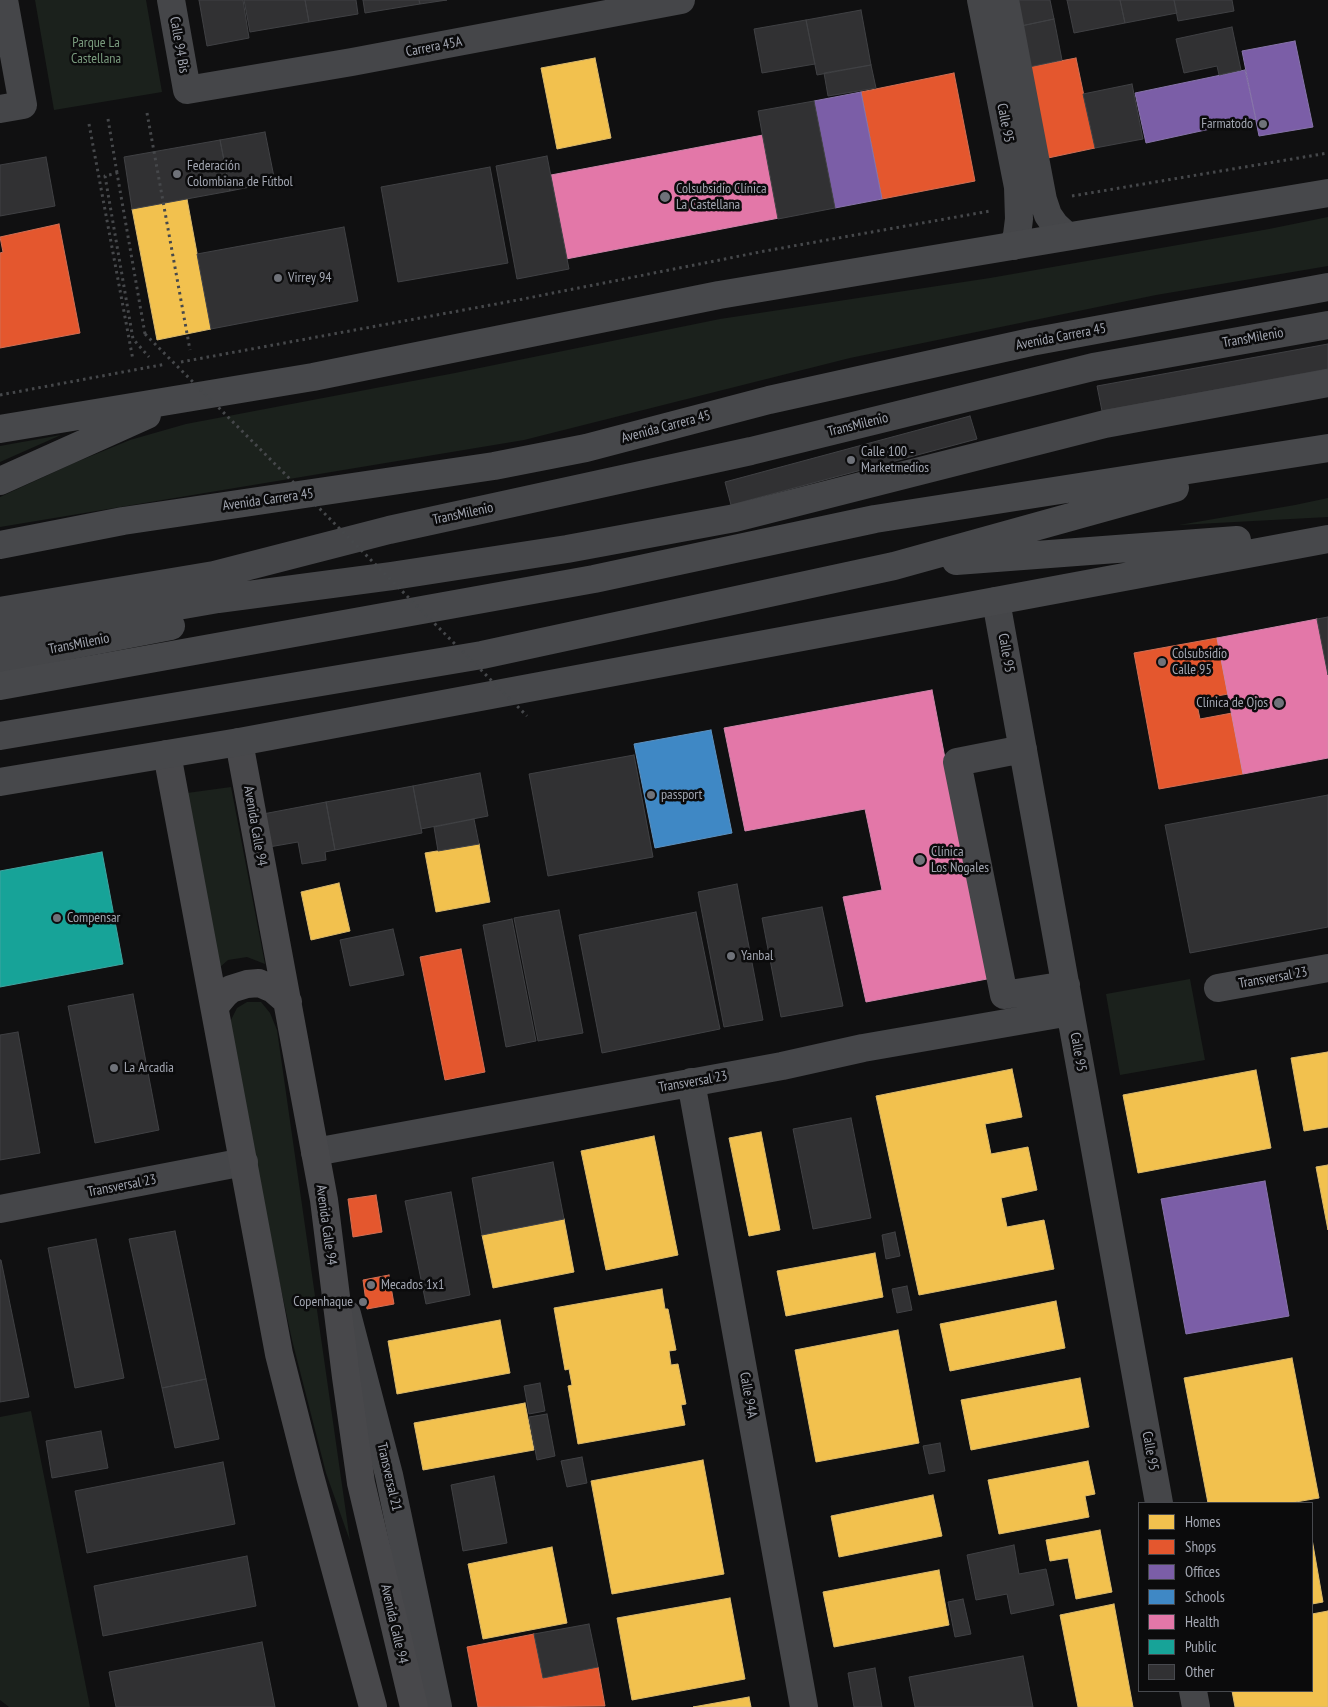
<!DOCTYPE html>
<html>
<head>
<meta charset="utf-8">
<style>
	body { margin:0 }
	#map { position:relative; width:1328px; height:1707px; overflow:hidden; background:#101011; font-family:"PT Sans Narrow",sans-serif }
	canvas { display:block }
	.legend { position:absolute; left:1138px; top:1502px; width:175px; height:190px; box-sizing:border-box; background:#0b0b0c; border:1px solid #47494e; margin:0; padding:6px 9px; list-style:none; font-size:15px; color:#a2a6b1 }
	.legend li { display:flex; align-items:center; gap:10px; height:25px }
	.legend b { width:25px; border:1px solid #47494e }
</style>
</head>
<body>
<div id="map">
<canvas width="1328" height="1707"></canvas>
<ul class="legend">
<li><b style="height:14px;background:#f2c14e"></b>Homes</li>
<li><b style="height:14px;background:#e4572e"></b>Shops</li>
<li><b style="height:14px;background:#7b5ea7"></b>Offices</li>
<li><b style="height:14px;background:#3f88c5"></b>Schools</li>
<li><b style="height:14px;background:#e377a8"></b>Health</li>
<li><b style="height:14px;background:#17a398"></b>Public</li>
<li><b style="height:14px;background:#313133"></b>Other</li>
</ul>
</div>
<script>
const context = document.querySelector('canvas').getContext('2d');
context.lineJoin = 'round';
function fill(path, color) { context.fillStyle = color; context.fill(path, 'evenodd'); }
const shape = rows => new Path2D(rows.map(r => 'M' + r).join(''));
function trace(path, color, width, dash) { context.strokeStyle = color; context.lineWidth = width; context.lineCap = dash ? 'butt' : 'round'; context.setLineDash(dash || []); context.stroke(path); }
function label(font, color, halo, rows, align = 'center') {
  context.font = font + ' "PT Sans Narrow",sans-serif'; context.lineWidth = 5; context.setLineDash([]); context.textBaseline = 'middle'; context.strokeStyle = halo; context.fillStyle = color; for (const [text, x, y, turn = 0] of rows) {
    context.save(); context.translate(x, y); context.rotate((+turn || 0) * Math.PI / 180); context.textAlign = isNaN(turn) ? turn : align; if (halo) context.strokeText(text, 0, 0); context.fillText(text, 0, 0); context.restore();
  }
}
const green = shape([
	[35,0,146,0,162,92,54,110],
	[1328,217,1328,266,1156,295,850,358,524,440,0,527,0,497,74,463,130,440,186,424,455,373,720,319,990,278,1269,229],
	[61,435,0,462,0,446],
	[1328,498,1328,517,1179,525,1295,505],
	[231,787,265,964,247,957,228,960,220,967,187,793],
	[1190,979,1205,1060,1120,1075,1106,994],
	[247,1002,261,1002,270,1013,277,1030,350,1541,326,1473,292,1340,265,1214,231,1038,231,1020,237,1008],
	[31,1411,90,1707,9,1707,0,1700,0,1417]
]);
const homes = shape([
	[595,58,611,138,557,149,541,68,595,58],
	[187,199,211,329,157,340,132,209,187,199],
	[479,844,490,902,436,912,425,853,479,844],
	[339,883,350,931,311,940,301,892,339,883],
	[1328,1052,1328,1127,1304,1131,1291,1058,1328,1052],
	[1012,1069,1022,1117,985,1124,991,1154,1028,1147,1037,1190,1001,1198,1007,1227,1044,1220,1054,1269,919,1295,876,1096,1012,1069],
	[1256,1070,1271,1148,1138,1173,1123,1095,1256,1070],
	[761,1132,780,1230,749,1236,729,1138,761,1132],
	[654,1136,678,1255,606,1270,581,1151,654,1136],
	[1328,1165,1328,1230,1316,1167,1328,1165],
	[564,1219,574,1272,493,1288,482,1235,564,1219],
	[875,1253,883,1297,786,1316,777,1271,875,1253],
	[662,1289,665,1309,668,1309,676,1350,669,1351,671,1365,678,1364,686,1404,681,1405,685,1425,578,1444,568,1386,572,1385,569,1369,565,1370,554,1308,662,1289],
	[1056,1301,1065,1348,950,1371,940,1324,1056,1301],
	[500,1320,510,1373,397,1394,388,1341,500,1320],
	[898,1330,919,1443,816,1462,795,1350,898,1330],
	[1292,1358,1319,1498,1290,1503,1208,1503,1184,1378,1292,1358],
	[1080,1378,1089,1427,971,1450,961,1400,1080,1378],
	[525,1403,534,1450,423,1470,414,1423,525,1403],
	[703,1460,724,1574,612,1594,591,1481,703,1460],
	[1088,1461,1095,1494,1085,1496,1089,1517,999,1534,988,1480,1088,1461],
	[933,1495,942,1536,839,1557,831,1516,933,1495],
	[1100,1530,1112,1592,1076,1599,1068,1558,1050,1561,1046,1540,1100,1530],
	[1312,1539,1323,1602,1312,1604,1312,1539],
	[552,1547,567,1623,483,1639,468,1564,552,1547],
	[939,1570,949,1625,834,1647,823,1592,939,1570],
	[730,1598,745,1679,632,1700,617,1618,730,1598],
	[1114,1604,1133,1707,1078,1707,1060,1615,1114,1604],
	[1328,1611,1328,1707,1235,1707,1232,1691,1312,1691,1312,1614,1328,1611],
	[749,1697,751,1707,693,1707,749,1697]
]);
const shops = shape([
	[1076,58,1095,148,1048,158,1029,67,1076,58],
	[954,73,975,181,882,199,861,92,954,73],
	[59,224,80,333,0,348,0,253,3,252,0,237,59,224],
	[1217,638,1228,694,1196,700,1200,719,1232,713,1243,774,1159,789,1134,653,1217,638],
	[461,949,485,1072,445,1080,420,957,461,949],
	[376,1195,382,1232,353,1237,348,1199,376,1195],
	[389,1275,394,1304,367,1309,363,1280,389,1275],
	[534,1634,543,1678,598,1667,605,1706,478,1707,467,1647,534,1634]
]);
const offices = shape([
	[1295,41,1313,127,1259,136,1242,51,1295,41],
	[1245,70,1256,119,1146,143,1135,93,1245,70],
	[861,92,882,199,835,208,814,101,861,92],
	[1265,1181,1289,1316,1186,1334,1161,1199,1265,1181]
]);
const schools = shape([
	[711,730,732,833,655,848,634,744,711,730]
]);
const health = shape([
	[763,135,779,218,566,259,551,175,763,135],
	[1317,619,1328,675,1328,758,1243,774,1217,638,1317,619],
	[932,690,987,979,866,1002,843,897,882,890,865,809,745,831,724,728,932,690]
]);
const public = shape([
	[102,852,123,964,0,987,0,871,102,852]
]);
const building = shape([
	[199,0,243,0,249,38,207,46,199,0],
	[244,0,305,0,309,22,250,32,244,0],
	[305,0,356,0,358,14,309,22,305,0],
	[363,0,419,0,420,4,365,13,363,0],
	[419,0,447,0,420,4,419,0],
	[1015,0,1050,0,1054,19,1021,26,1015,0],
	[1067,0,1120,0,1125,23,1074,33,1067,0],
	[1120,0,1174,0,1177,13,1125,23,1120,0],
	[1174,0,1232,0,1234,11,1178,21,1174,0],
	[861,10,871,65,817,75,806,20,861,10],
	[1054,19,1062,60,1029,67,1021,26,1054,19],
	[806,20,815,64,762,73,754,29,806,20],
	[1232,27,1241,70,1219,75,1217,66,1184,73,1176,39,1232,27],
	[871,65,876,88,828,96,824,73,871,65],
	[1132,84,1143,139,1095,148,1083,94,1132,84],
	[814,101,835,208,778,219,758,111,814,101],
	[265,132,275,182,230,191,220,140,265,132],
	[220,140,230,191,132,209,124,157,220,140],
	[547,156,569,269,517,279,496,166,547,156],
	[46,157,55,206,0,216,0,165,46,157],
	[490,167,508,263,398,282,381,187,490,167],
	[344,227,358,301,211,329,197,254,344,227],
	[1328,344,1328,369,1102,411,1097,386,1328,344],
	[970,416,977,439,731,505,725,482,970,416],
	[1328,617,1328,675,1317,619,1328,617],
	[634,755,653,857,548,876,529,774,634,755],
	[480,773,488,816,421,829,413,786,480,773],
	[413,786,422,833,335,850,326,802,413,786],
	[1328,795,1328,927,1190,953,1165,825,1328,795],
	[326,802,335,850,325,852,326,860,302,864,298,842,269,847,263,814,326,802],
	[474,819,479,844,438,851,434,827,474,819],
	[737,884,763,1020,724,1027,698,892,737,884],
	[822,907,843,1006,781,1017,762,918,822,907],
	[559,910,583,1033,538,1041,514,918,559,910],
	[696,912,720,1029,602,1053,579,935,696,912],
	[512,919,536,1041,506,1047,483,925,512,919],
	[393,929,404,975,350,986,340,940,393,929],
	[133,994,159,1130,95,1143,68,1006,133,994],
	[18,1032,40,1153,0,1160,0,1035,18,1032],
	[851,1118,871,1218,813,1229,793,1129,851,1118],
	[553,1162,564,1219,482,1235,472,1178,553,1162],
	[451,1192,470,1295,426,1304,405,1201,451,1192],
	[175,1231,206,1379,162,1388,129,1239,175,1231],
	[895,1232,900,1256,886,1259,882,1235,895,1232],
	[96,1239,124,1378,75,1388,48,1248,96,1239],
	[0,1260,1,1260,29,1397,0,1402,0,1260],
	[907,1286,912,1310,897,1313,892,1289,907,1286],
	[206,1379,219,1439,175,1448,162,1388,206,1379],
	[540,1383,545,1411,529,1414,524,1386,540,1383],
	[547,1414,555,1456,537,1460,529,1417,547,1414],
	[101,1431,108,1468,52,1478,46,1441,101,1431],
	[940,1443,945,1471,929,1474,923,1446,940,1443],
	[582,1457,587,1483,567,1487,561,1461,582,1457],
	[223,1462,235,1524,87,1553,75,1491,223,1462],
	[494,1476,507,1543,463,1551,451,1485,494,1476],
	[1014,1545,1019,1574,1046,1569,1054,1605,1011,1614,1007,1594,976,1600,967,1555,1014,1545],
	[247,1556,256,1606,103,1636,94,1586,247,1556],
	[963,1599,971,1634,955,1637,948,1602,963,1599],
	[589,1624,598,1667,543,1678,534,1634,589,1624],
	[262,1642,275,1707,116,1707,109,1672,262,1642],
	[1023,1656,1033,1707,915,1707,909,1677,1023,1656],
	[875,1668,882,1707,854,1707,848,1673,875,1668]
]);
const path = shape([
	[147,113,190,350],
	[108,119,117,173],
	[89,124,133,360],
	[1072,196,1328,153],
	[145,334,117,173,105,176,133,339,149,357],
	[181,362,518,300,765,251,990,211],
	[0,395,166,364]
]);
const minor = shape([
	[171,0,187,90,352,62,681,0],
	[981,0,1018,187,1019,219,1017,235,1013,246],
	[1005,0,1043,200,1048,215,1055,225,1067,236],
	[0,109,23,105,4,0],
	[996,601,1159,1503],
	[0,611,214,575,389,530,751,451,1093,367,1328,325],
	[0,637,218,599,392,576,567,549,735,518,1105,424,1328,383],
	[0,659,171,626],
	[1023,749,957,762,1004,995,1066,985],
	[1218,988,1328,968],
	[691,1082,804,1707],
	[315,1152,782,1066,863,1048,1070,1012],
	[0,1209,244,1162],
	[347,1314,389,1475,438,1707],
	[1193,1691,1196,1707]
]);
const major = shape([
	[239,742,324,1200,346,1377,361,1483,414,1707],
	[167,754,279,1354,310,1476,373,1707],
	[215,1006,225,994,231,989,247,984,259,983,273,989,288,1002]
]);
const highway = shape([
	[0,429,313,377,719,295,1328,193],
	[0,481,147,415],
	[0,545,123,521,494,466,586,448,769,400,1031,342,1328,287],
	[956,561,1237,540],
	[0,686,594,579,875,519,1328,448],
	[0,736,482,655,894,566,1175,488],
	[0,782,239,742,1328,539]
]);
const pathBridge = shape([
	[145,334,527,716]
]);
const markers = [
	[1263,124,5,"#6f7279"],
	[177,174,5,"#6f7279"],
	[665,197,6,"#6f7279"],
	[278,278,5,"#6f7279"],
	[851,460,5,"#6f7279"],
	[1162,662,5,"#6f7279"],
	[1279,703,6,"#6f7279"],
	[651,795,5,"#6f7279"],
	[920,860,6,"#6f7279"],
	[57,918,5,"#6f7279"],
	[731,956,5,"#6f7279"],
	[114,1068,5,"#6f7279"],
	[371,1285,5,"#6f7279"],
	[363,1302,5,"#6f7279"]
];
const parkNames = [
	["Parque La",96,43],
	["Castellana",96,59]
];
const streetNames = [
	["Calle 94 Bis",179,45,80],
	["Carrera 45A",434,47,-11],
	["Calle 95",1005,123,79],
	["Avenida Carrera 45",1061,337,-11],
	["TransMilenio",1253,338,-10],
	["TransMilenio",858,425,-14],
	["Avenida Carrera 45",666,427,-15],
	["Avenida Carrera 45",268,500,-8],
	["TransMilenio",463,514,-12],
	["TransMilenio",79,644,-11],
	["Calle 95",1006,653,80],
	["Avenida Calle 94",255,826,80],
	["Transversal 23",1273,978,-10],
	["Calle 95",1078,1052,80],
	["Transversal 23",693,1082,-10],
	["Transversal 23",122,1186,-11],
	["Avenida Calle 94",326,1225,82],
	["Calle 94A",748,1395,80],
	["Calle 95",1150,1451,80],
	["Transversal 21",389,1477,77],
	["Avenida Calle 94",394,1624,77]
];
const poiNames = [
	["Farmatodo",1253,124,"right"],
	["Federación",187,166],
	["Colombiana de Fútbol",187,182],
	["Colsubsidio Clínica",676,189],
	["La Castellana",676,205],
	["Virrey 94",288,278],
	["Calle 100 -",861,452],
	["Marketmedios",861,468],
	["Colsubsidio",1172,654],
	["Calle 95",1172,670],
	["Clínica de Ojos",1268,703,"right"],
	["passport",661,795],
	["Clínica",931,852],
	["Los Nogales",931,868],
	["Compensar",67,918],
	["Yanbal",741,956],
	["La Arcadia",124,1068],
	["Mecados 1x1",381,1285],
	["Copenhaque",353,1302,"right"]
];
fill(green, '#1b211c');
fill(homes, '#f2c14e');
trace(homes, '#dab96c', 1);
fill(shops, '#e4572e');
trace(shops, '#d06f55', 1);
fill(offices, '#7b5ea7');
trace(offices, '#8774aa', 1);
fill(schools, '#3f88c5');
trace(schools, '#5d91bf', 1);
fill(health, '#e377a8');
trace(health, '#d085ab', 1);
fill(public, '#17a398');
trace(public, '#41a4a0', 1);
fill(building, '#313133');
trace(building, '#404144', 1);
trace(path, '#46484b', 3, [2.5, 4]);
trace(minor, '#454649', 28);
trace(major, '#48484b', 28);
trace(highway, '#47484b', 28);
trace(pathBridge, '#46484b', 3, [2.5, 4]);
for (const [x, y, r, color] of markers) { const dot = new Path2D(); dot.arc(x, y, r, 0, 2 * Math.PI); context.fillStyle = color; context.fill(dot); trace(dot, '#0b0b0c', 2); }
label('14px', '#7a9b7e', '#0b0b0c', parkNames);
label('14px', '#a2a6b1', '#0b0b0c', streetNames);
label('14px', '#a2a6b1', '#0b0b0c', poiNames, 'left');
</script>
</body>
</html>
